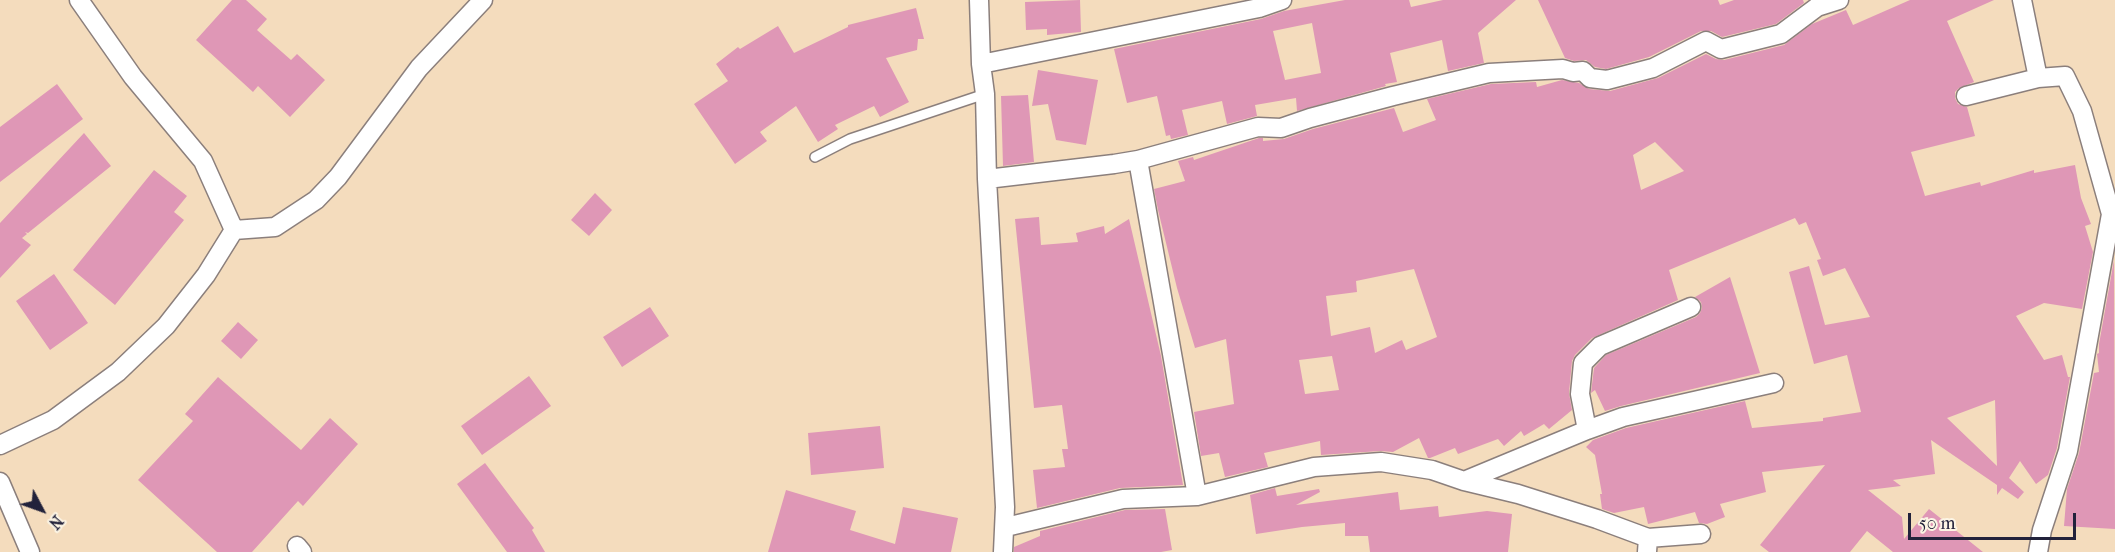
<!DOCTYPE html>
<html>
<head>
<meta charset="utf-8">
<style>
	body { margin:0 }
	#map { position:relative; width:2115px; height:552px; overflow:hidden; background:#f4dcbd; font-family:"IM FELL French Canon",serif }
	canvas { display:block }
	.north { position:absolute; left:12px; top:480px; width:60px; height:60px; -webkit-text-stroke:4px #fcf5e5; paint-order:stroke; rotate:131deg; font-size:16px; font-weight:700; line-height:24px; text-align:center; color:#22223b }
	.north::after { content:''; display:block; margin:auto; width:21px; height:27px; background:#22223b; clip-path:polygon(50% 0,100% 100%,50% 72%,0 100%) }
	.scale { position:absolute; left:1908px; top:513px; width:168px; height:27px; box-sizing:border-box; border:3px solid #22223b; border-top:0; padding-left:8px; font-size:18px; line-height:21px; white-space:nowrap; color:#22223b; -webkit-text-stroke:4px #fcf5e5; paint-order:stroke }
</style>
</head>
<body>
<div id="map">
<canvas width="2115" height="552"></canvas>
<div class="north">N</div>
<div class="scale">50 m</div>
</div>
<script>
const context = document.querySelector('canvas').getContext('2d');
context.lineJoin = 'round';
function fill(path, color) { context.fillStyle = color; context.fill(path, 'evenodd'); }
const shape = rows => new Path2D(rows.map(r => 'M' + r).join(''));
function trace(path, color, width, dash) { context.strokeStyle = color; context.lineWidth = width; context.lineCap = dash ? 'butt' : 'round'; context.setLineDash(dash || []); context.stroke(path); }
const building = shape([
	[232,0,246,0,267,19,257,30,291,60,297,54,325,80,290,117,258,86,253,92,196,40],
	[1080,0,1081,32,1047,35,1047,29,1026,30,1025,2],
	[1345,0,1409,0,1411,7,1443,0,1516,0,1478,33,1484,63,1448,71,1442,40,1390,53,1397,82,1385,84,1386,86,1297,111,1296,98,1255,105,1257,116,1227,124,1222,101,1182,110,1188,135,1171,139,1170,135,1166,136,1157,96,1127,103,1114,49,1261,19,1284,11],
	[1312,23,1321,73,1285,80,1273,31],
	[1538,0,1718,0,1720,5,1734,0,1803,0,1804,3,1776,24,1722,37,1711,31,1701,31,1649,57,1606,69,1595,67,1586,60,1574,61,1565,58],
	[1910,0,1994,0,1947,21,1974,82,1959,88,1955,92,1955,98,1958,104,1967,107,1975,136,1911,152,1925,196,1980,182,1981,186,2034,170,2034,173,2075,165,2081,198,2091,224,2085,226,2093,252,2082,309,2044,303,2016,316,2044,360,2062,355,2068,377,2070,377,2057,448,2048,475,2036,484,2020,461,2009,478,2024,492,2018,499,2002,488,1997,495,1997,485,1931,440,1935,474,1893,480,1901,486,1868,490,1902,517,1904,539,1929,509,1983,552,1893,552,1867,531,1850,552,1769,552,1760,545,1825,465,1762,472,1766,492,1720,504,1725,517,1707,524,1699,523,1695,512,1648,524,1644,507,1614,513,1602,509,1600,494,1602,494,1595,455,1586,447,1593,440,1626,428,1745,401,1752,428,1823,421,1823,418,1861,412,1847,355,1814,364,1789,272,1809,266,1825,325,1870,317,1845,268,1823,276,1817,260,1821,259,1806,222,1799,225,1795,218,1669,270,1678,300,1592,338,1575,355,1572,361,1569,393,1572,410,1549,429,1544,424,1524,436,1521,431,1504,446,1498,439,1458,454,1455,448,1430,458,1428,458,1419,438,1393,452,1380,451,1321,455,1320,441,1264,453,1268,467,1225,477,1219,453,1201,456,1194,412,1234,404,1226,339,1195,348,1177,288,1158,210,1154,189,1185,181,1178,161,1193,157,1194,160,1259,138,1263,138,1263,141,1284,139,1313,129,1394,108,1403,132,1436,120,1427,99,1491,84,1536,82,1537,87,1562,80,1579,83,1589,89,1610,91,1658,78,1706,54,1716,59,1724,60,1784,45,1812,24,1846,10,1853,25],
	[1655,142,1684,171,1641,190,1633,155],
	[1414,269,1437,337,1406,350,1402,340,1375,353,1370,327,1331,336,1326,296,1357,292,1356,281],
	[1332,356,1339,390,1305,394,1299,360],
	[1995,400,1997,466,1947,418],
	[916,8,924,39,918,39,917,50,886,58,909,102,880,117,874,106,835,125,838,129,818,142,796,106,760,132,767,141,735,164,694,104,728,81,716,64,738,47,740,49,778,26,794,53,848,27,848,25],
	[1038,70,1098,80,1086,145,1056,140,1048,104,1032,106],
	[57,84,83,119,0,182,0,127],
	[1028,95,1034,162,1003,166,1001,96],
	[84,133,111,166,28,233,25,232,27,234,22,238,31,245,0,278,0,223],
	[154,170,187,196,174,212,184,220,115,305,73,270],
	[595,193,612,210,589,236,571,220],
	[1039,217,1041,245,1078,242,1076,233,1104,226,1105,234,1129,219,1161,356,1183,485,1120,488,1037,508,1033,470,1065,467,1062,449,1068,449,1062,405,1034,408,1015,219],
	[2114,260,2115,529,2064,526,2067,489,2079,453,2094,373,2099,372,2097,354,2099,353,2099,344],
	[54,274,88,323,50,350,16,301],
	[1730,277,1760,373,1621,406,1605,411,1595,390,1591,393,1594,368,1606,355,1696,317,1700,313,1702,308,1701,302,1695,297],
	[650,307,669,336,622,367,603,337],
	[238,322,258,340,241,359,221,341],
	[529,376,551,406,482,455,461,426],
	[218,377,301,450,330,418,358,444,303,506,298,501,252,552,217,552,138,480,193,421,185,414],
	[880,426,884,468,811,475,808,433],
	[485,463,534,528,532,530,545,552,507,552,457,484],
	[1275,488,1277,496,1319,489,1320,492,1296,505,1398,492,1400,510,1438,506,1439,517,1487,511,1512,514,1508,552,1370,552,1368,536,1345,536,1345,523,1302,527,1256,534,1250,495],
	[786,490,856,511,850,530,895,544,903,507,958,518,951,552,768,552],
	[1165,509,1172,550,1161,552,1014,552,1014,547,1040,536,1040,531,1125,510]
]);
const service = shape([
	[815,157,850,139,985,94]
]);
const minor = shape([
	[79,0,133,77,203,161,234,230],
	[979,0,981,64,985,94,987,179,1005,507,1003,552],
	[2022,0,2038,78],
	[981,64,1259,8,1282,0],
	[1966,96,2038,78,2065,76,2082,111,2111,214,2068,451,2042,530,2038,552],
	[1138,160,1197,496],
	[987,179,1114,164,1138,160,1258,127,1281,128,1310,118,1393,96,1489,73,1563,69,1573,72,1583,71,1590,78,1607,80,1653,68,1706,41,1721,49,1781,34,1817,7,1839,0],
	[234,230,275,227,316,200,338,177,419,68,483,0],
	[1587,430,1580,394,1583,363,1600,346,1691,307],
	[0,445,53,420,118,372,166,326,206,275,234,230],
	[1464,481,1587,430,1623,417,1774,383],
	[0,482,30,552],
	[1006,527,1123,499,1197,496,1314,467,1381,462,1432,470,1464,481,1518,494,1597,519,1648,538,1647,552],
	[1648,538,1701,534],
	[297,546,302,552]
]);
fill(building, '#df97b6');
trace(service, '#8b7f7c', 12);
trace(minor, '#8b7f7c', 21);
trace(service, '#fff', 9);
trace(minor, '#fff', 18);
</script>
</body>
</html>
